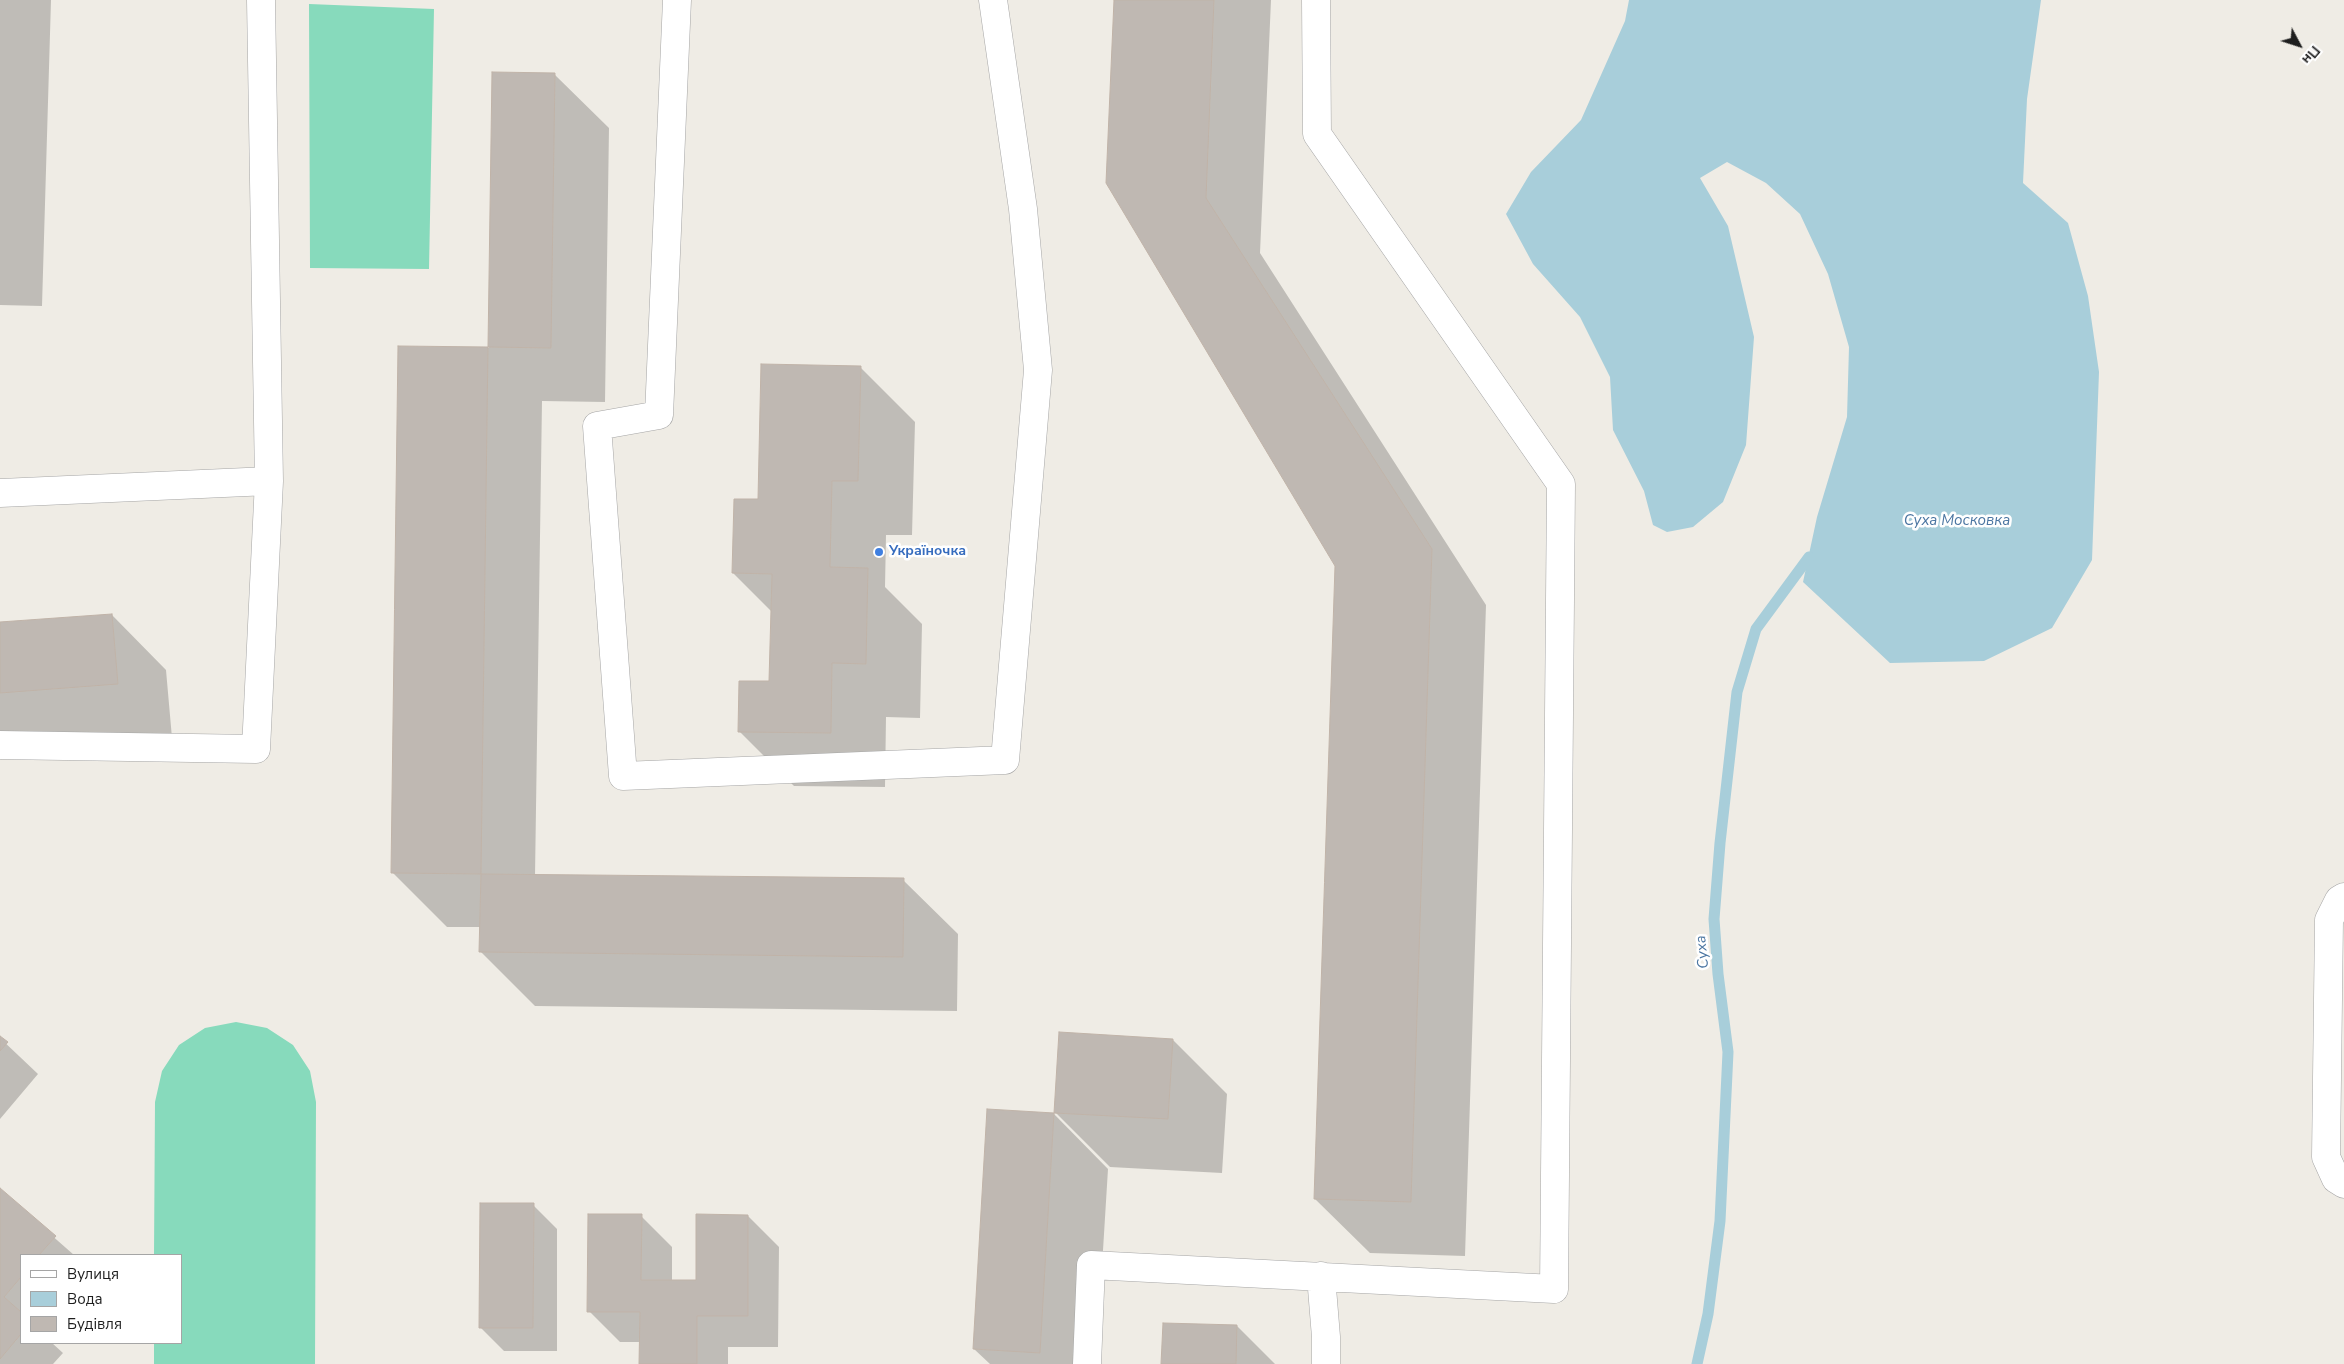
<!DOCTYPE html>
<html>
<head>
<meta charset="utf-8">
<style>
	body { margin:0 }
	#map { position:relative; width:2344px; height:1364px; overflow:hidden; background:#efece5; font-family:"Nunito Sans",sans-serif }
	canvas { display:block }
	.legend { position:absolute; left:20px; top:1254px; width:162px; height:90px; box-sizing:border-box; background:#fff; border:1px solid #a5a5a5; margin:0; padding:6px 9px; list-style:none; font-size:15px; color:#1e1e1e }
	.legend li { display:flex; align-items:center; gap:10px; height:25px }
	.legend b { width:25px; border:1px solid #a5a5a5 }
	.north { position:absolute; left:2274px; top:20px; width:50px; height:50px; -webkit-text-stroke:4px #fff; paint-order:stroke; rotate:130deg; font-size:14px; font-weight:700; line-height:20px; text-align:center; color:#1e1e1e }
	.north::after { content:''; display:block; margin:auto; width:18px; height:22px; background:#1e1e1e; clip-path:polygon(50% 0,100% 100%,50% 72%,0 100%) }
</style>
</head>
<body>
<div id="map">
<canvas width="2344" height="1364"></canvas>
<ul class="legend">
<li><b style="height:6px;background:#fff"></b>Вулиця</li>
<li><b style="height:14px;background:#a8ceda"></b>Вода</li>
<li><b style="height:14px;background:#bfb8b2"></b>Будівля</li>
</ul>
<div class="north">Пн</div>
</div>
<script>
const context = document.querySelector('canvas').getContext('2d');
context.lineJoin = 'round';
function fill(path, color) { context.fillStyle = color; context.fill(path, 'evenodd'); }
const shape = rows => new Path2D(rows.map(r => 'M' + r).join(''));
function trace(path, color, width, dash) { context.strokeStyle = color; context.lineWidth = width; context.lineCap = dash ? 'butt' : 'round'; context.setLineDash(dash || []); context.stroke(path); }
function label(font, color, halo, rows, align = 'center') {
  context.font = font + ' "Nunito Sans",sans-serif'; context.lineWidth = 5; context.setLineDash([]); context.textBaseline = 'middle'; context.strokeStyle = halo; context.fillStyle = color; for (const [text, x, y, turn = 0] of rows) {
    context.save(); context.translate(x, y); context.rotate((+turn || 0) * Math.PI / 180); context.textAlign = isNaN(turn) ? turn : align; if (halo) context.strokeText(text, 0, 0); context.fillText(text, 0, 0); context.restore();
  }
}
const pitch = shape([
	[309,4,434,9,429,269,310,268],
	[236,1022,267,1028,293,1045,310,1071,316,1102,315,1364,154,1364,154,1343,181,1343,181,1255,154,1255,155,1102,162,1071,179,1045,205,1028]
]);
const water = shape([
	[1629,0,2041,0,2027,99,2023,183,2068,223,2088,296,2099,372,2092,560,2052,628,1984,661,1890,663,1803,582,1817,517,1847,417,1849,347,1828,274,1800,214,1766,183,1727,162,1700,178,1728,226,1754,337,1746,445,1723,502,1693,527,1667,532,1653,525,1644,491,1613,430,1610,377,1580,317,1533,264,1506,214,1531,172,1581,120,1625,21]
]);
const shadow = shape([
	[0,0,51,0,42,306,0,305],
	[1115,0,1271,0,1260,253,1486,605,1465,1256,1370,1253,1315,1199,1336,565],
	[494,73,554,74,609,128,605,402,542,401,535,876,903,880,958,934,957,1011,535,1006,481,952,481,927,447,927,392,872,399,347,489,348],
	[860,367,915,422,912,535,886,535,885,587,922,624,920,718,886,717,885,787,794,786,739,731,770,683,772,612,733,573,760,500],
	[112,615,166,670,172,738,0,751,0,624],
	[0,1038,38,1074,0,1119],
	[1173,1040,1227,1094,1222,1173,1110,1167,1056,1113],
	[1054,1114,1108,1169,1096,1364,990,1364,974,1349],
	[0,1190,74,1255,21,1255,21,1343,52,1343,63,1353,53,1364,0,1364],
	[533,1205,557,1229,557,1351,504,1351,480,1327],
	[641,1216,672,1247,672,1282,697,1282,748,1216,779,1247,778,1347,728,1347,728,1364,641,1364,641,1342,620,1342,589,1311],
	[1237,1326,1275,1364,1163,1364]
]);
const stream = shape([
	[1697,1364,1708,1314,1720,1221,1728,1052,1718,974,1714,919,1720,843,1737,692,1756,629,1809,557]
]);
const building = shape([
	[1114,0,1214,0,1206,198,1432,549,1411,1202,1314,1199,1335,566,1106,183,1114,0],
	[492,72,555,73,551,348,488,347,492,72],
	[398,346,488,347,481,874,391,873,398,346],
	[761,364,861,366,858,481,832,481,830,567,868,568,866,664,832,663,831,733,738,732,739,681,769,681,772,574,732,573,734,499,758,499,761,364],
	[112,614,118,684,0,693,0,622,112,614],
	[481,874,904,878,903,957,479,952,481,874],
	[1059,1032,1173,1039,1168,1119,1054,1113,1059,1032],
	[0,1036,8,1042,0,1051,0,1036],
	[987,1109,1054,1113,1040,1353,973,1349,987,1109],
	[0,1188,56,1236,39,1255,21,1255,21,1277,4,1297,21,1312,21,1334,0,1359,0,1188],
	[480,1203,534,1203,533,1328,479,1328,480,1203],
	[588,1214,642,1214,641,1280,696,1280,696,1214,748,1215,748,1316,697,1316,697,1364,639,1364,640,1312,587,1312,588,1214],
	[1163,1323,1237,1325,1236,1364,1161,1364,1163,1323]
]);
const minor = shape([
	[677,0,659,415,597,426,623,776,1005,760,1038,370,1023,209,993,0],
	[0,493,269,481,261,0],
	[0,745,256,749,269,481],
	[2344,897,2339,900,2329,920,2326,1157,2336,1179,2344,1184],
	[1321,1276,1326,1337,1326,1364],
	[1087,1364,1091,1265,1554,1289,1561,484,1317,134,1316,0]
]);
const markers = [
	[879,552,5,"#3f7fe0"]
];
const shopNames = [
	["Україночка",889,552]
];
const waterNames = [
	["Суха Московка",1957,521],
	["Суха",1703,952,-96]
];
fill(pitch, '#87dabc');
fill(water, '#a8ceda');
fill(shadow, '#0003');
trace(stream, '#a8ceda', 11);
fill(building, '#bfb8b2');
trace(building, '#c0b3a8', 1);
trace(minor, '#a5a5a5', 29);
trace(minor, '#fff', 28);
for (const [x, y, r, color] of markers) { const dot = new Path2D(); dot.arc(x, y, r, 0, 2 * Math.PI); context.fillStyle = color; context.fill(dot); trace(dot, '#fff', 2); }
label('bold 14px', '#366cbe', '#fff', shopNames, 'left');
label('italic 15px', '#4c76a2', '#fff', waterNames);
</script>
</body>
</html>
